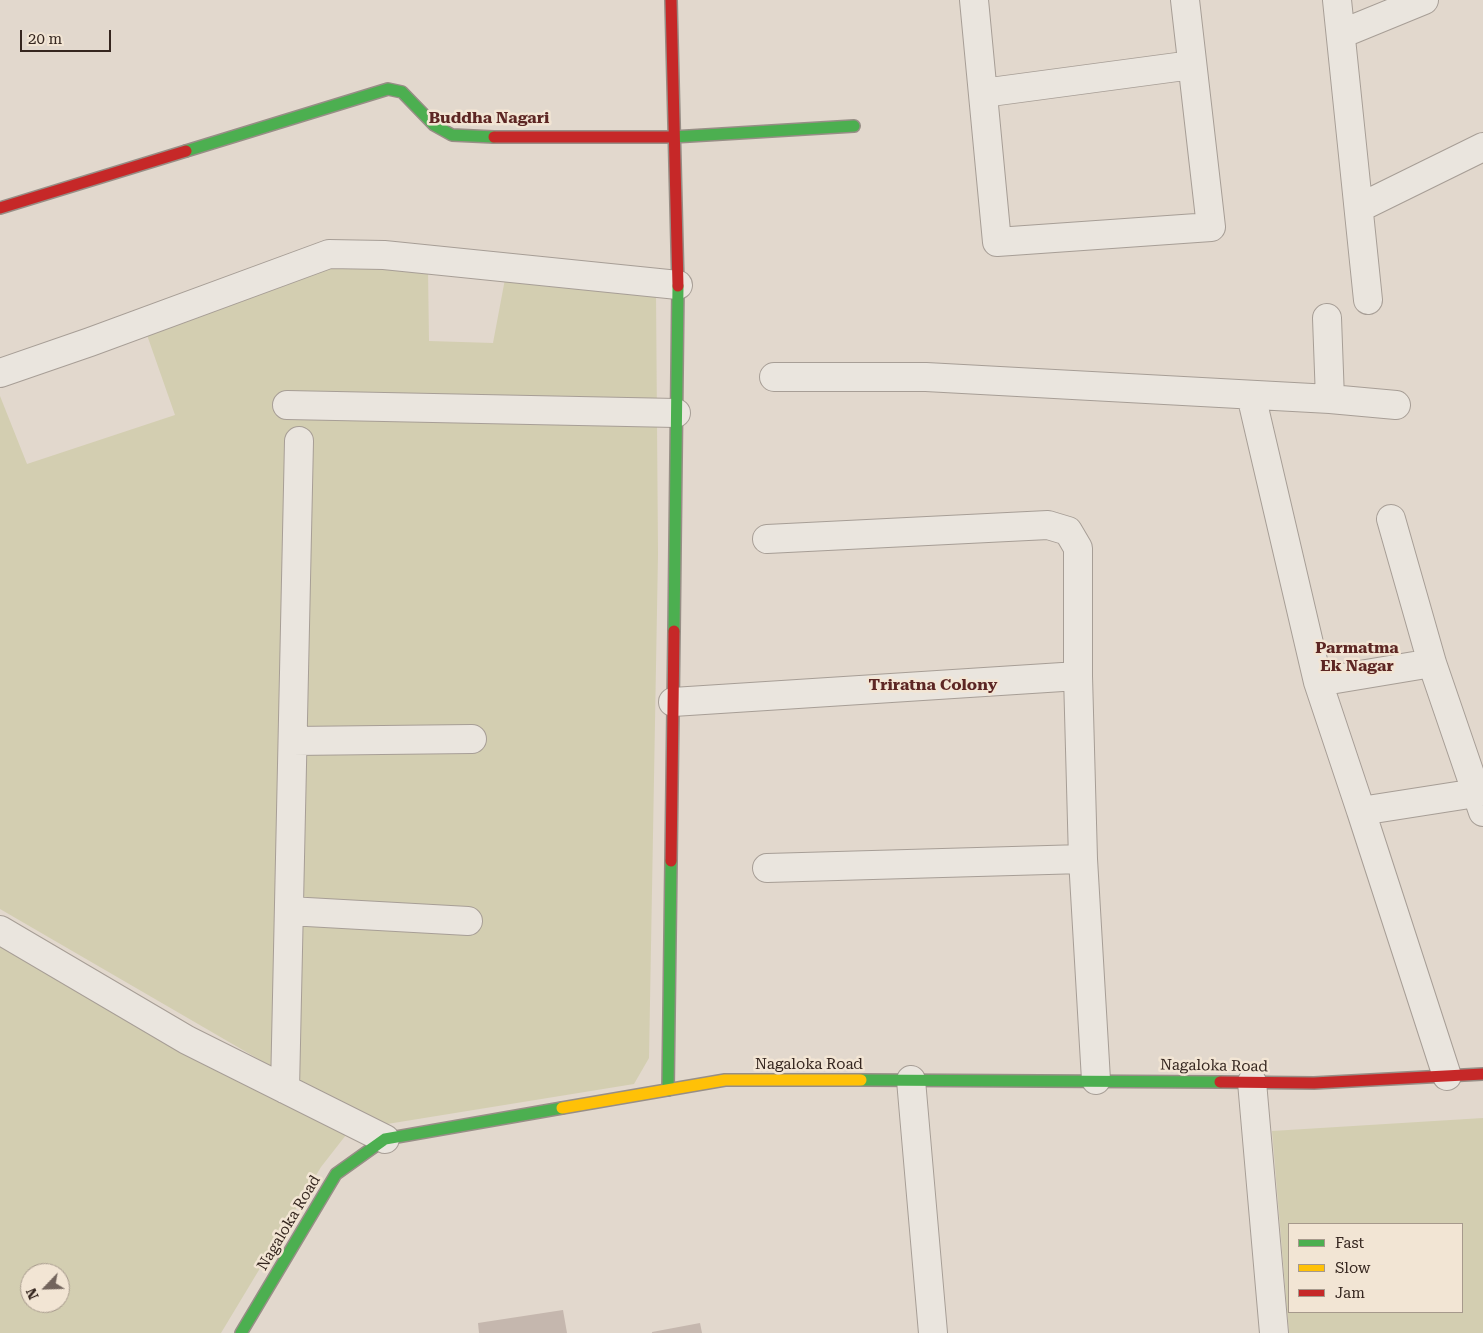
<!DOCTYPE html>
<html>
<head>
<meta charset="utf-8">
<style>
	body { margin:0 }
	#map { position:relative; width:1483px; height:1333px; overflow:hidden; background:#e2d8cd; font-family:"Roboto Serif",serif }
	canvas { display:block }
	.legend { position:absolute; left:1288px; top:1223px; width:175px; height:90px; box-sizing:border-box; background:#f2e5d4; border:1px solid #a6998c; margin:0; padding:6px 9px; list-style:none; font-size:15px; color:#35261f }
	.legend li { display:flex; align-items:center; gap:10px; height:25px }
	.legend b { width:25px; border:1px solid #a6998c }
	.north { position:absolute; left:20px; top:1263px; width:50px; height:50px; box-sizing:border-box; background:#f2e5d4; border:1px solid #a6998c; border-radius:50%; rotate:246deg; font-size:14px; font-weight:700; line-height:20px; text-align:center; color:#35261f }
	.north::after { content:''; display:block; margin:auto; width:18px; height:22px; background:#72645c; clip-path:polygon(50% 0,100% 100%,50% 72%,0 100%) }
	.scale { position:absolute; left:20px; top:30px; width:91px; height:22px; box-sizing:border-box; border:2px solid #35261f; border-top:0; padding-left:6px; font-size:15px; line-height:18px; white-space:nowrap; color:#35261f; -webkit-text-stroke:4px #f2e5d4; paint-order:stroke }
</style>
</head>
<body>
<div id="map">
<canvas width="1483" height="1333"></canvas>
<ul class="legend">
<li><b style="height:6px;background:#4caf50"></b>Fast</li>
<li><b style="height:6px;background:#ffc107"></b>Slow</li>
<li><b style="height:6px;background:#c62828"></b>Jam</li>
</ul>
<div class="north">N</div>
<div class="scale">20 m</div>
</div>
<script>
const context = document.querySelector('canvas').getContext('2d');
context.lineJoin = 'round';
function fill(path, color) { context.fillStyle = color; context.fill(path, 'evenodd'); }
const shape = rows => new Path2D(rows.map(r => 'M' + r).join(''));
function trace(path, color, width, dash) { context.strokeStyle = color; context.lineWidth = width; context.lineCap = dash ? 'butt' : 'round'; context.setLineDash(dash || []); context.stroke(path); }
function label(font, color, halo, rows, align = 'center') {
  context.font = font + ' "Roboto Serif",serif'; context.lineWidth = 5; context.setLineDash([]); context.textBaseline = 'middle'; context.strokeStyle = halo; context.fillStyle = color; for (const [text, x, y, turn = 0] of rows) {
    context.save(); context.translate(x, y); context.rotate((+turn || 0) * Math.PI / 180); context.textAlign = isNaN(turn) ? turn : align; if (halo) context.strokeText(text, 0, 0); context.fillText(text, 0, 0); context.restore();
  }
}
const green = shape([
	[326,269,428,269,429,341,493,343,505,279,656,293,658,554,649,1058,634,1084,381,1125,353,1114,0,909,0,396,27,464,175,415,147,335],
	[0,932,346,1135,321,1167,221,1333,0,1333],
	[30,1273,60,1273,60,1303,30,1303],
	[1483,1118,1483,1333,1289,1333,1272,1131],
	[1462,1224,1462,1312,1289,1312,1289,1224]
]);
const building = shape([
	[563,1310,567,1333,479,1333,478,1323],
	[700,1323,702,1333,652,1333,652,1332]
]);
const street = shape([
	[974,0,997,242,1211,227,1185,0],
	[1337,0,1368,300],
	[1341,34,1424,0],
	[983,93,1192,65],
	[1359,208,1483,147],
	[1327,318,1330,399],
	[0,373,90,342,329,254,384,255,678,285],
	[774,377,926,377,1330,399,1396,405],
	[1251,395,1318,682,1361,811],
	[287,405,676,413],
	[1391,519,1432,663,1483,812],
	[767,539,1048,525,1068,531,1078,548,1078,676,1083,859,1096,1080],
	[1318,682,1432,663],
	[673,702,1078,676],
	[293,741,472,739],
	[767,868,1083,859],
	[289,911,468,921],
	[0,930,187,1040,385,1139],
	[1447,1076,1361,811,1476,793],
	[911,1080,933,1333],
	[1252,1082,1274,1333],
	[285,1089,299,441]
]);
const fast = shape([
	[673,137,854,126],
	[186,151,388,89,402,92,434,125,452,135,494,137],
	[674,631,678,286],
	[861,1080,1220,1082],
	[668,1090,671,861],
	[241,1333,336,1174,385,1139,562,1108]
]);
const slow = shape([
	[562,1108,725,1080,861,1080]
]);
const jam = shape([
	[671,0,678,286],
	[494,137,673,137],
	[0,208,186,151],
	[671,861,674,631],
	[1220,1082,1314,1083,1483,1074]
]);
const streetNames = [
	["Nagaloka Road",809,1065],
	["Nagaloka Road",1214,1066,1],
	["Nagaloka Road",289,1223,-59]
];
const neighbourhoodNames = [
	["Buddha Nagari",489,118],
	["Parmatma",1357,648],
	["Ek Nagar",1357,666],
	["Triratna Colony",933,685]
];
fill(green, '#d3ceb1');
fill(building, '#c5b7ae');
trace(street, '#a79e96', 30);
trace(fast, '#978e86', 14);
trace(slow, '#978e86', 14);
trace(jam, '#978e86', 14);
trace(street, '#eae5de', 28);
trace(fast, '#4caf50', 11);
trace(slow, '#ffc107', 11);
trace(jam, '#c62828', 11);
label('15px', '#35261f', '#f2e5d4', streetNames);
label('bold 16px', '#5d2623', '#f2e5d4', neighbourhoodNames);
</script>
</body>
</html>
